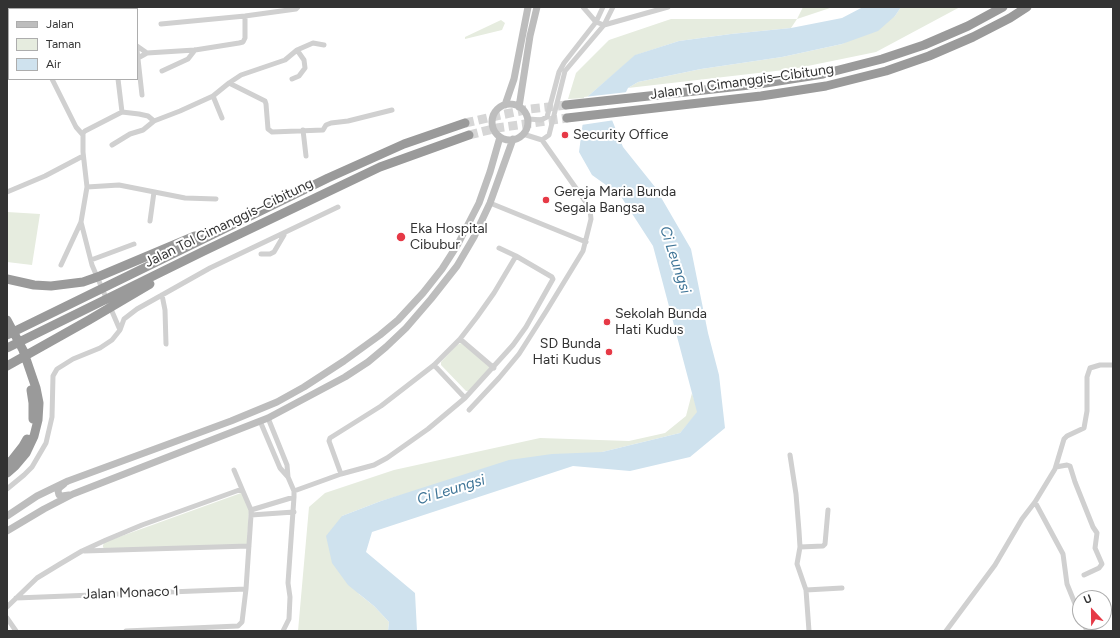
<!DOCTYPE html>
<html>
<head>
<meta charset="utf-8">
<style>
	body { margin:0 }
	#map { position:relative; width:1120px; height:638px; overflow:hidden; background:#fff; font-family:Figtree,sans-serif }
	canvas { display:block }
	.frame { position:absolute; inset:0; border:8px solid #333; pointer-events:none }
	.legend { position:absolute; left:8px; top:8px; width:130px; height:72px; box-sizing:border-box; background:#fff; border:1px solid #adadad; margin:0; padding:5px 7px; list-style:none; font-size:12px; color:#333 }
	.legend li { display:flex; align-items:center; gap:8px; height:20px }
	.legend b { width:20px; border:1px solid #adadad }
	.north { position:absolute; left:1072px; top:590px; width:40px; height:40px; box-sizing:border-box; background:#fff; border:1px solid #adadad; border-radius:50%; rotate:338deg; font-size:11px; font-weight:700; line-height:16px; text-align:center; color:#333 }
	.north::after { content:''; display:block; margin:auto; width:14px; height:18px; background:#e63946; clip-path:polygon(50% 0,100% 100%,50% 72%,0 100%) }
</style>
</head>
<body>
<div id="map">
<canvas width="1120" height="638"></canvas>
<div class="frame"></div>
<ul class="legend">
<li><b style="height:5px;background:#bdbdbd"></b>Jalan</li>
<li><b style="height:11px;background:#e6ecdf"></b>Taman</li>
<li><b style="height:11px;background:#cfe2ee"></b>Air</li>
</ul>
<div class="north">U</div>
</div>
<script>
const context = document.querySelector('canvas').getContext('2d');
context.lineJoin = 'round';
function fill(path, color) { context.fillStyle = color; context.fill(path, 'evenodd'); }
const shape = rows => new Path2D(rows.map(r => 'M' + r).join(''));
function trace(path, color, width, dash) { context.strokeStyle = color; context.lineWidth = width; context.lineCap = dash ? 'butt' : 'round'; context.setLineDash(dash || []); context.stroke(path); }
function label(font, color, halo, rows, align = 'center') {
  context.font = font + ' Figtree,sans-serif'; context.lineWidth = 4; context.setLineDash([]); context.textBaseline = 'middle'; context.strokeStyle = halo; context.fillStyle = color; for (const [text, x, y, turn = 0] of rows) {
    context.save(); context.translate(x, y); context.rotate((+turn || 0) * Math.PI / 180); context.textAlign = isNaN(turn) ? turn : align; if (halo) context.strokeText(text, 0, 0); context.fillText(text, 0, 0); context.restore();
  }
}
const green = shape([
	[803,7,833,7,797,19,791,28,731,34,679,41,636,55,586,98,568,99,576,73,609,40,671,19,797,19],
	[901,7,960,7,876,52,793,69,628,88,638,82,701,69,782,57,842,44,895,16],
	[501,20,505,23,502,30,465,39,465,37],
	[7,212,40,214,32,265,7,262],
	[461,343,464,344,488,365,490,368,469,391,466,391,441,365,441,362,457,345],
	[692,393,698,412,680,433,602,452,425,488,381,501,342,516,359,594,374,606,389,622,388,631,298,631,309,507,325,493,394,470,540,438,629,441,665,433,686,416],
	[241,493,243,495,249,509,247,544,105,550,103,547,103,545,105,542]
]);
const water = shape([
	[863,7,901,7,895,16,878,31,842,44,782,57,701,69,638,82,628,88,612,120,623,147,655,187,691,249,708,333,719,375,725,428,690,457,630,471,573,466,372,532,366,552,415,593,417,631,388,631,389,622,374,606,348,585,332,563,326,536,342,516,381,501,509,460,552,454,602,452,680,433,697,412,653,246,620,195,592,175,579,152,586,98,635,55,679,41,731,34,791,28,842,18]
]);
const pier = shape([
	[628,92,615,120,581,125,584,97]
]);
const highwayTunnel = shape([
	[465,123,496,116,530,109,566,105],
	[469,135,497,128,567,118]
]);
const street = shape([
	[9,7,10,9],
	[134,7,134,9],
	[583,7,596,22,604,25,668,7],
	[112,9,112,7],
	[161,24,245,16,296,9,298,7],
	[137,46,147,53,138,58],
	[137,50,142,95],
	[147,53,195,50,239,43,243,42,245,38,245,16],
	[162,71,188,59,195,50],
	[52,79,76,127,83,135],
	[292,79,299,76,305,68,304,60,297,50],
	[229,83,265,101,266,104,268,129,272,132,323,130,326,125,331,123,348,121,392,110],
	[213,96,222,118],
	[122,112,139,114,148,116,154,121],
	[529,119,541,120,547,117,559,72,564,63,596,22,603,7],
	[303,130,306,156],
	[542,140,549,135,565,71,604,25,613,7],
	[112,145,130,134,143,130,154,121,180,111,213,96,229,83,241,75,285,60,297,50,313,43,324,45],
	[87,187,119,185,185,198,216,199],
	[7,192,45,176,83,156],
	[490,203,586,242],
	[150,221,154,192],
	[261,254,270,254,274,252,284,235],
	[91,260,134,244],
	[61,265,81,222,87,187,83,152,83,133,85,131,122,112,118,79],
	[162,295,165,310,166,344],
	[120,330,124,319,137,309,162,295,210,268,338,207],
	[460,339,494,368],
	[434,365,465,398],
	[469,410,499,378,519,354,547,310,583,251,591,219,590,210,585,201,542,140,523,134],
	[268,418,287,465,288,477,294,491,294,497,288,583,290,597,289,619,283,631],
	[260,421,280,468,288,477],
	[790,455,796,494,799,531,800,547,797,564,806,590,809,631],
	[1056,467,1067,465,1070,466,1075,482,1093,527,1097,533,1095,548,1102,564,1099,568,1084,575],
	[234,470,242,489],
	[341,474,329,441,330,438,381,406,434,365,460,339,477,317,494,293,516,256],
	[7,489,24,475,32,467,46,443,52,417,53,376,57,369,73,359,100,348,112,340,120,330,92,265,81,222],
	[294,491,341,474,374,465,387,458,428,429,465,398,513,345,526,327,553,279,552,277,516,256,499,248],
	[1035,502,1063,554,1067,584,1080,616],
	[251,510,294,497],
	[251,515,294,512],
	[800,547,823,546,825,544,828,510],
	[84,551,249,546],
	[806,590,842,588],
	[16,598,246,589],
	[7,607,37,578,60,564,82,551,106,540,142,525,242,489,251,510,251,515,246,589,242,622,238,626,126,631],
	[7,618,16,631],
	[1083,622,1087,631],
	[946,631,995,565,1022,519,1035,502,1055,469,1064,439,1067,436,1084,428,1087,411,1087,377,1090,368,1100,365,1113,365]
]);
const secondary = shape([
	'492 122a18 18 0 1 1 36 0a18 18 0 1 1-36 0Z',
	[505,105,514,79,528,7],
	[519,107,530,36,537,7],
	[64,484,59,488,58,491,59,495,62,496,69,495],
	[7,516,37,496,68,481,231,421,277,402,304,387,344,361,380,335,398,320,423,293,442,269,458,244,479,203,490,172,500,137],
	[7,531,44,509,73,494,268,418,345,377,368,362,386,347,406,328,431,299,457,266,474,237,490,203,513,139]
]);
const highway = shape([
	[566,105,759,84,823,74,882,59,924,45,968,26,1003,7],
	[567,118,761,96,826,86,886,71,929,56,973,37,1010,18,1027,7],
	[7,279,34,285,51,286,83,282,100,276,195,236],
	[7,320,23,350,36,388,39,403,38,420,34,436,26,453,15,466,7,473],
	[7,335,328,178,404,144,465,123],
	[7,348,204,251,380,167,469,135],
	[7,366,89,320,150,284],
	[31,390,33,403,33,419],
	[7,464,12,460,23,446,27,439]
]);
const markers = [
	[565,135,4,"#e63946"],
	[546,200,4,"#e63946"],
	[401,237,5,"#e63946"],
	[607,322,4,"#e63946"],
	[609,352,4,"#e63946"]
];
const streetNames = [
	["Jalan Tol Cimanggis–Cibitung",742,82,-8],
	["Jalan Tol Cimanggis–Cibitung",229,223,-26],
	["Jalan Monaco 1",131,593,-2]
];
const poiNames = [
	["Security Office",573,135],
	["Gereja Maria Bunda",554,192],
	["Segala Bangsa",554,208],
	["Eka Hospital",410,229],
	["Cibubur",410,245],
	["Sekolah Bunda",615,314],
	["Hati Kudus",615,330],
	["SD Bunda",601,344,"right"],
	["Hati Kudus",601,360,"right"]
];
const waterNames = [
	["Ci Leungsi",675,260,72],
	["Ci Leungsi",451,490,-17]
];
fill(green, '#e6ecdf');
fill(water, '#cfe2ee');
fill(pier, '#fff');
trace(highwayTunnel, '#d6d6d6', 9, [9, 4.5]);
trace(street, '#d0d0d0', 5);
trace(secondary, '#bdbdbd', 7);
trace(highway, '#9a9a9a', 9);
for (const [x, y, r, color] of markers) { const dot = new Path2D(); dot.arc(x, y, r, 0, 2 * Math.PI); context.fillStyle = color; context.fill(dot); trace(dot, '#fff', 1.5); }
label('14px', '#333', '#fff', streetNames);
label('14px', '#333', '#fff', poiNames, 'left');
label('italic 15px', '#3f7597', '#fff', waterNames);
</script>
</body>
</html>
